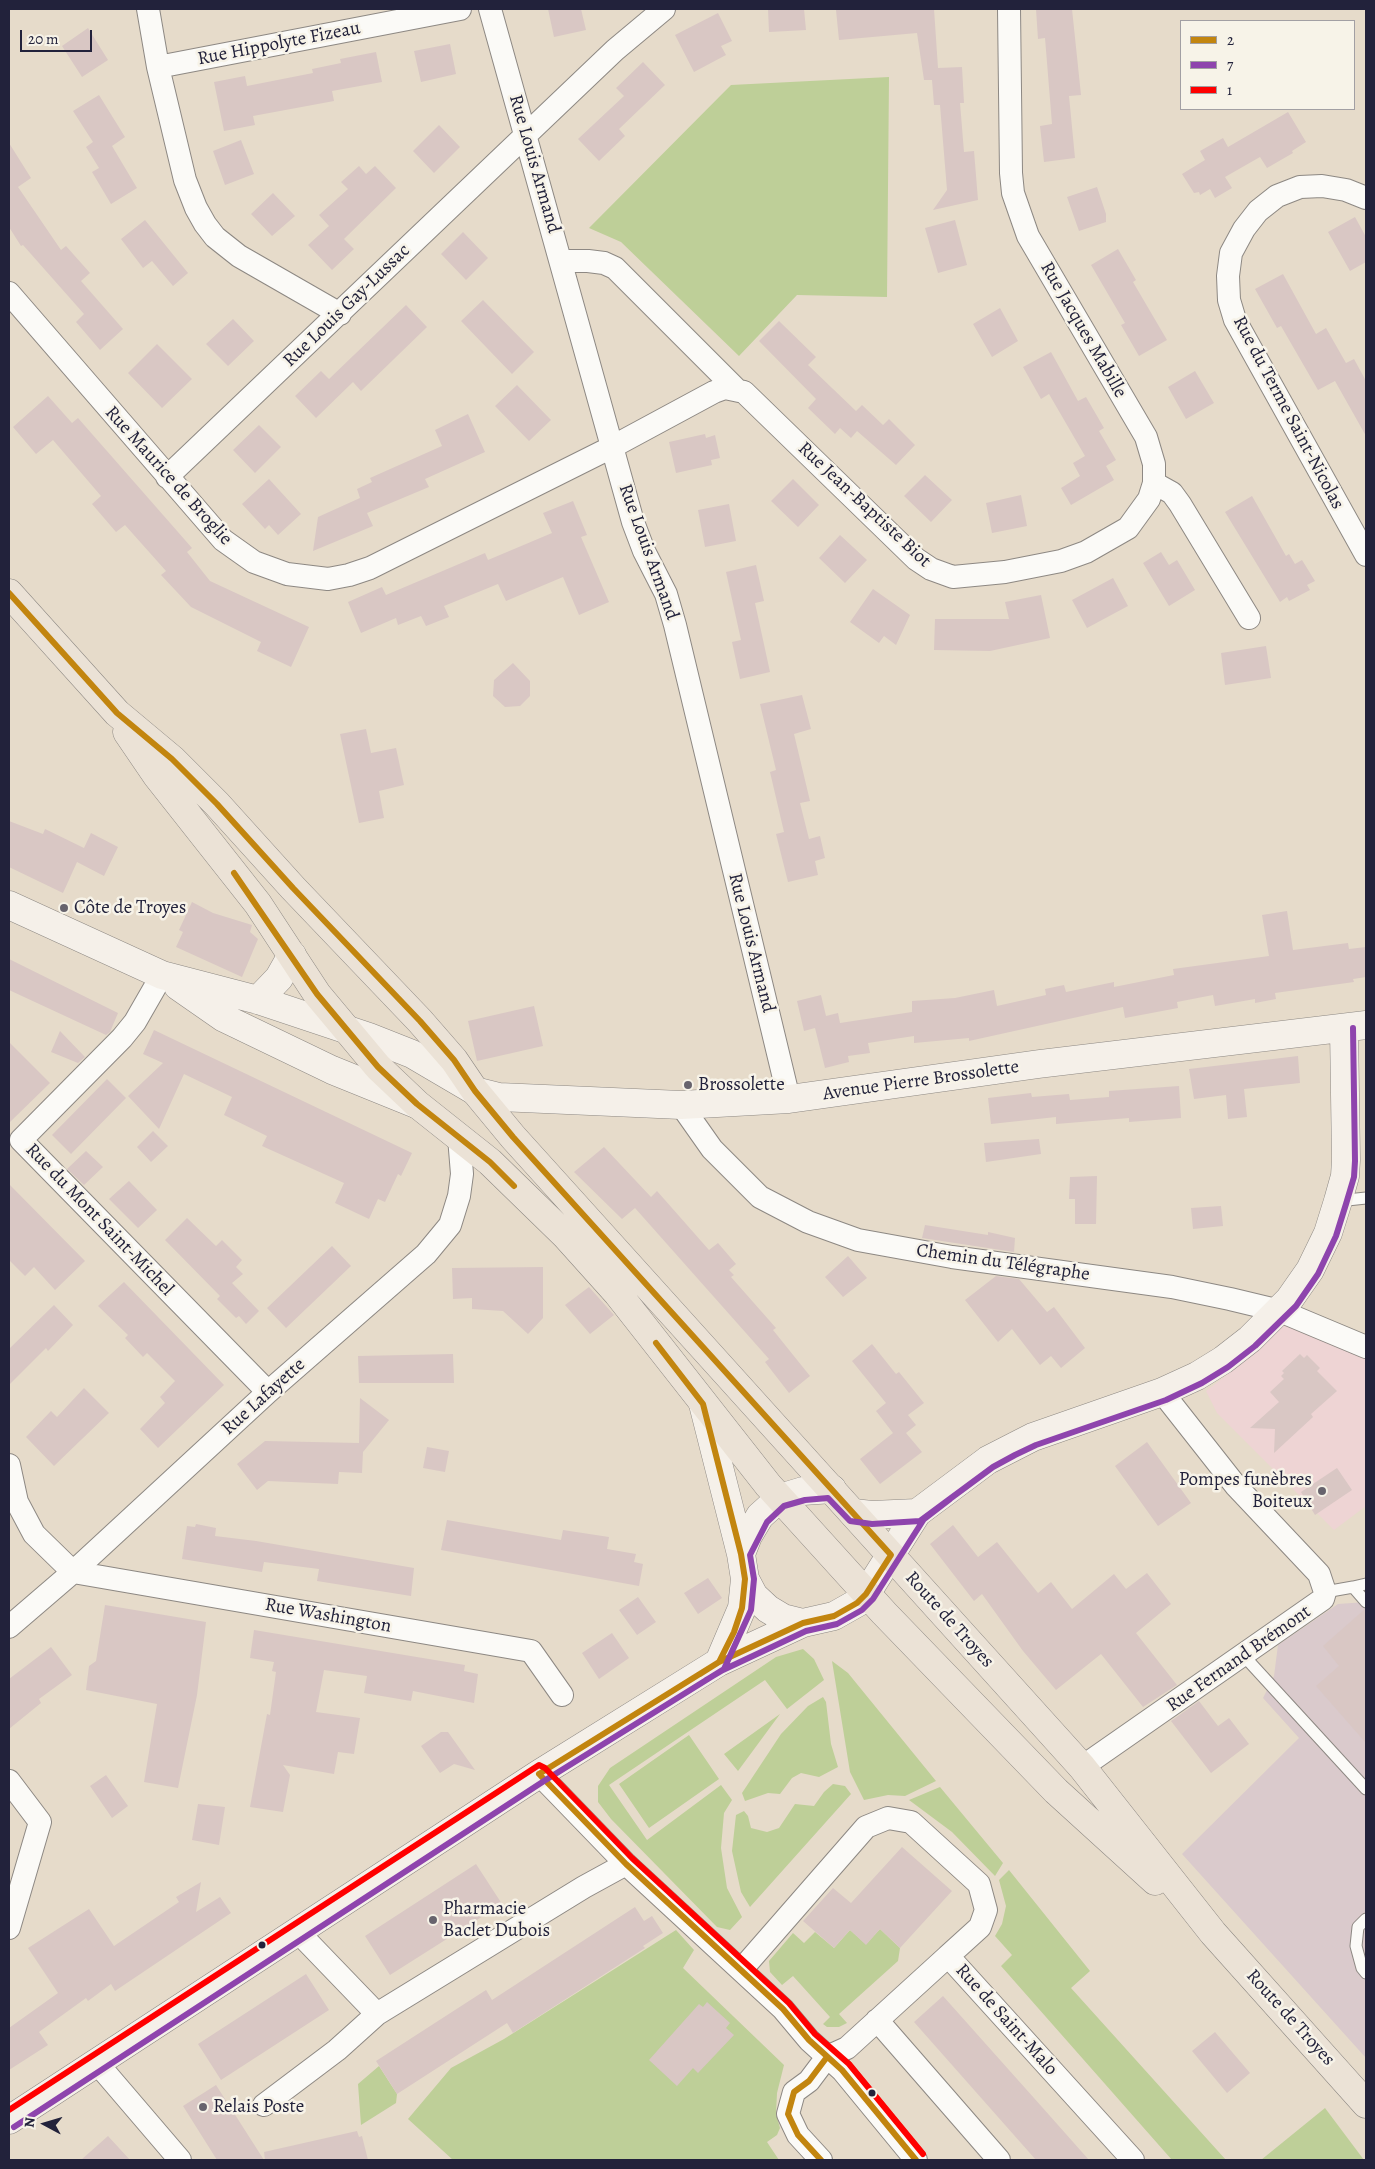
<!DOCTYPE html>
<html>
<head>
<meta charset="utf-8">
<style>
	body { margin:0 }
	#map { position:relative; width:1375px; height:2169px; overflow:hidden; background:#e6dbca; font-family:Alegreya,serif }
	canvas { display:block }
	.frame { position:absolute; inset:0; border:10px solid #22223b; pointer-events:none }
	.legend { position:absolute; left:1180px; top:20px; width:175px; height:90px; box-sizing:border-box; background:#f7f3e8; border:1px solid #a29fa3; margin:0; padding:6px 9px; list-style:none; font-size:15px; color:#22223b }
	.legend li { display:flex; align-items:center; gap:10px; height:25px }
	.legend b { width:25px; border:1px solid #a29fa3 }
	.north { position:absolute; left:20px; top:2099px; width:50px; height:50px; -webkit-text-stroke:4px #f7f3e8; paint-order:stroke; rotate:276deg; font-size:14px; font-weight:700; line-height:20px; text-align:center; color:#22223b }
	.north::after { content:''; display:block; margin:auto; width:18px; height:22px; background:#22223b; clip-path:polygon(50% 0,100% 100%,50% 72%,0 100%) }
	.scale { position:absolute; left:20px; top:30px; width:72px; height:22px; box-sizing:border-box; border:2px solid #22223b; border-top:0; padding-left:6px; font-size:15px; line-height:18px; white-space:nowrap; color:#22223b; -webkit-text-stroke:4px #f7f3e8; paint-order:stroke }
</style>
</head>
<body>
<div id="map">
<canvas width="1375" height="2169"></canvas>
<div class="frame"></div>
<ul class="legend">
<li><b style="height:6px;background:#c2850f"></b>2</li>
<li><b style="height:6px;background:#8e44ad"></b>7</li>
<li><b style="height:6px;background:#f00"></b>1</li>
</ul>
<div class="north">N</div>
<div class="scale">20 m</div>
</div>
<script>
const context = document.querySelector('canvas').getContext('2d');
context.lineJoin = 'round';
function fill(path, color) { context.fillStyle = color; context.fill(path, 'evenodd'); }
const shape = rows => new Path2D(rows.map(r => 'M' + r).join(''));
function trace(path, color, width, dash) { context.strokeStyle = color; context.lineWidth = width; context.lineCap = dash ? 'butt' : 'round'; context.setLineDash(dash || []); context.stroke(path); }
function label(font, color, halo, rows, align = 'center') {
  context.font = font + ' Alegreya,serif'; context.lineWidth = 5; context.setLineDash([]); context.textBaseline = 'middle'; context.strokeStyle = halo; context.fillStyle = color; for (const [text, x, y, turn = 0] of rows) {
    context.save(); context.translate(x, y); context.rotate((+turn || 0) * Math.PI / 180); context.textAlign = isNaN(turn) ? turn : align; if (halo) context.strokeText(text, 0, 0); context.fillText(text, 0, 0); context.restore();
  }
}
const built = shape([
	[1286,1320,1366,1352,1366,1506,1334,1530,1217,1413,1206,1391,1250,1357]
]);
const industrial = shape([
	[1366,1602,1366,2058,1182,1854,1299,1738,1263,1698,1274,1676,1278,1645,1338,1604]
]);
const green = shape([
	[889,77,887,297,797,295,739,356,621,242,589,228,731,85],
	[803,1649,814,1659,824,1680,787,1709,765,1680,609,1785,647,1840,721,1785,732,1800,724,1813,721,1848,727,1888,742,1917,730,1930,717,1927,611,1819,598,1802,598,1786,610,1768,776,1657],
	[832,1661,848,1673,936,1781,905,1796,888,1795,864,1800,850,1772],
	[823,1697,826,1702,831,1744,838,1767,819,1777,801,1773,792,1778,780,1794,768,1793,745,1801,742,1793,781,1734,808,1706],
	[780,1714,738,1771,724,1754],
	[689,1735,719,1779,649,1828,619,1784],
	[833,1784,845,1786,851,1794,750,1907,741,1892,732,1851,736,1815,744,1811,748,1816,751,1828,767,1832,779,1828,795,1804,814,1806,824,1792],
	[940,1787,1003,1863,995,1876,952,1832,909,1800],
	[1009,1870,1090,1971,1071,1988,1226,2160,1172,2160,1001,1966,1012,1955,995,1936,1002,1924,1006,1906,999,1880],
	[880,1929,900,1948,898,1961,839,2014,847,2023,839,2027,827,2027,823,2024,830,2017,793,1976,782,1985,770,1972,769,1961,793,1933,804,1943,815,1932,834,1948,850,1930,866,1944],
	[676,1930,694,1950,683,1968,784,2065,777,2093,776,2114,780,2128,777,2135,767,2142,779,2160,453,2160,408,2119,451,2068,504,2039],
	[379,2066,397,2094,396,2103,361,2125,358,2084],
	[1325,2108,1364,2160,1261,2160]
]);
const building = shape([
	[548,9,581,9,586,30,554,37],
	[768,9,804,9,806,30,769,32],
	[851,9,934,9,938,68,962,67,964,103,960,103,964,152,974,151,978,200,933,210,947,190,940,105,934,105,932,80,924,80,917,33,839,40,836,10],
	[1036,9,1072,9,1081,95,1069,96,1075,158,1044,162,1040,126,1052,124,1045,38,1038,39],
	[718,13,732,41,721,46,726,55,694,72,675,35],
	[88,28,108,60,82,77,62,46],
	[450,44,456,74,421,82,414,51],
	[376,52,382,82,332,91,334,101,253,116,255,125,224,131,214,82,245,76,247,86,313,73,312,69,341,63,340,59],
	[643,62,665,85,619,129,625,136,599,161,578,139,624,96,616,88],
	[99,95,125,137,112,146,137,188,111,204,92,172,99,168,86,147,93,142,73,111],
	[1288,112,1306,142,1292,151,1293,153,1267,168,1260,157,1225,177,1232,188,1215,198,1210,189,1200,195,1199,192,1194,193,1182,174,1205,160,1200,151,1223,138,1228,147],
	[439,125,460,147,434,173,413,151],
	[241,140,254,174,225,185,213,151],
	[9,143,31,178,18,187,61,250,66,246,90,273,81,281,123,329,100,350,76,322,84,314,23,245,21,246,9,227],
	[359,166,366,174,375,166,396,188,344,239,354,249,332,270,308,245,329,226,319,215,348,189,341,182],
	[1097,187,1106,214,1106,222,1079,231,1067,197],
	[273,193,295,216,272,236,251,214],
	[1355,217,1366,237,1366,262,1350,271,1328,232],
	[145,220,188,273,173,286,152,261,143,268,121,239],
	[955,220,967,265,938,273,925,228],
	[463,232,488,258,466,280,441,254],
	[1118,249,1136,280,1133,282,1167,340,1139,356,1121,325,1125,323,1091,265],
	[1283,274,1316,334,1326,328,1346,363,1354,359,1366,381,1366,436,1335,381,1318,390,1281,326,1277,328,1255,289],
	[483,300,534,352,512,374,461,321],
	[406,305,427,327,361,391,353,382,316,418,295,396,321,371,329,379],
	[1000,308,1018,341,992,357,973,324],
	[233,319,254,341,228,366,206,344],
	[779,321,816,357,808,365,856,411,862,405,883,425,889,419,915,445,896,465,857,431,851,438,840,428,835,434,808,408,816,399,759,341],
	[157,344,192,379,162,408,128,373],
	[1051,352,1078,401,1086,397,1104,428,1099,431,1116,460,1106,466,1114,480,1071,505,1061,488,1080,476,1073,463,1085,456,1049,394,1041,399,1023,367],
	[1195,371,1214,403,1186,419,1168,387],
	[517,385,551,420,529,441,495,406],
	[48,396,72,423,78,418,192,548,187,552,210,581,309,627,291,667,257,651,261,642,191,607,161,575,166,571,125,525,116,532,92,504,101,496,53,440,36,454,13,427],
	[468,414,485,452,425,479,429,487,367,513,373,526,313,551,318,517,360,498,357,489,372,482,370,478,442,446,435,430],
	[259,425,281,447,255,473,233,450],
	[705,434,706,438,715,435,720,458,711,460,712,465,676,473,669,442],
	[925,475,952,500,931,522,904,496],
	[269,479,301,514,278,535,269,525,265,529,242,504],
	[793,479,819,505,798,527,771,501],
	[1021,495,1027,526,992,533,986,503],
	[1252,496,1286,556,1289,554,1295,564,1302,560,1315,581,1307,585,1310,590,1289,601,1287,597,1280,602,1225,512],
	[573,501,587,535,581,537,609,602,579,615,563,577,506,601,498,584,444,606,449,617,426,626,421,616,398,625,396,618,361,633,348,602,382,587,386,595,485,553,488,560,552,533,543,513],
	[729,504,736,541,705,547,698,510],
	[840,535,867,560,845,583,819,558],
	[1161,552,1169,565,1177,560,1195,590,1169,606,1143,563],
	[756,565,764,601,755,603,770,672,740,679,732,642,741,640,726,572],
	[1113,578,1128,606,1087,628,1072,600],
	[873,589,910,615,896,645,884,636,879,643,850,622],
	[1041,595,1050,638,990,651,934,650,935,619,1009,619,1005,602],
	[1266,646,1271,678,1225,685,1221,653],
	[513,663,530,681,530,696,520,706,505,707,493,696,494,680],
	[802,695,811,729,794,734,810,801,800,803,809,839,820,836,825,858,815,861,818,875,788,882,776,834,784,832,770,772,776,770,760,704],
	[366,729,371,753,396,748,404,785,379,791,384,818,359,823,340,734],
	[9,821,43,834,45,829,84,848,91,833,118,847,104,876,77,862,63,893,9,867],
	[192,902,213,913,252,925,250,932,258,939,242,977,176,947,183,932,179,930],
	[1287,911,1293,950,1348,943,1349,949,1366,947,1366,977,1353,979,1354,982,1275,993,1276,999,1255,1003,1255,999,1215,1006,1213,995,1177,1002,1178,1008,1125,1018,1123,1007,969,1041,969,1038,914,1043,914,1036,868,1043,870,1053,848,1056,849,1062,825,1068,815,1028,804,1031,797,1001,821,995,826,1016,838,1013,840,1023,912,1012,912,1001,955,998,994,990,997,1006,1046,995,1045,989,1064,985,1066,992,1114,982,1114,987,1174,975,1173,969,1269,956,1262,915],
	[9,959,118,1013,110,1032,106,1035,9,990],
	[534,1006,543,1046,477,1061,468,1021],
	[154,1030,412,1153,401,1176,398,1174,385,1202,378,1199,369,1219,335,1203,344,1183,262,1146,267,1136,224,1115,232,1097,184,1074,159,1129,128,1096,163,1063,143,1054],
	[60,1031,85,1057,78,1063,51,1052],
	[9,1042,50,1083,9,1123],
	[1298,1056,1300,1083,1244,1089,1247,1117,1228,1119,1226,1095,1194,1099,1189,1069],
	[107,1079,126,1098,71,1154,52,1135],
	[1179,1086,1181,1118,1129,1122,1129,1118,1056,1124,1056,1117,991,1124,988,1098,1031,1093,1032,1097,1069,1094,1070,1100,1109,1097,1109,1091],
	[153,1131,168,1146,151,1162,137,1147],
	[1039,1139,1041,1154,986,1162,984,1143],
	[604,1147,651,1197,657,1191,709,1250,718,1243,736,1264,729,1270,734,1275,731,1277,776,1328,773,1330,810,1376,789,1393,765,1362,769,1359,635,1208,622,1219,574,1172],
	[86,1151,103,1167,84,1185,67,1169],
	[1097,1176,1096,1224,1075,1224,1075,1199,1069,1199,1070,1177],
	[129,1181,157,1210,138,1228,109,1199],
	[9,1184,85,1261,55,1290,34,1267,25,1276,9,1260],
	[1221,1206,1223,1226,1193,1229,1191,1208],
	[187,1218,216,1246,222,1240,242,1260,236,1267,243,1274,232,1283,259,1311,246,1324,239,1316,236,1318,217,1299,220,1296,165,1240],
	[925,1225,988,1235,988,1232,1015,1238,1014,1252,922,1238],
	[332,1246,351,1266,286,1328,267,1308],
	[848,1256,867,1278,843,1297,825,1277],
	[543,1267,543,1318,528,1334,503,1311,472,1309,472,1298,453,1299,452,1268],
	[996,1276,1019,1279,1047,1312,1054,1307,1085,1348,1061,1368,1051,1356,1040,1365,1012,1329,998,1342,965,1300],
	[124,1282,224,1385,158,1448,140,1429,165,1403,160,1397,175,1381,147,1353,143,1357,125,1338,128,1335,98,1306],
	[589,1287,614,1315,590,1334,565,1305],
	[54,1305,73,1325,48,1351,46,1348,9,1385,9,1349],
	[872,1344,896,1374,899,1372,924,1403,908,1415,916,1425,906,1433,922,1452,880,1484,860,1459,893,1433,876,1411,886,1403,852,1361],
	[453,1354,454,1383,359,1383,358,1356],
	[1300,1354,1304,1358,1307,1355,1320,1368,1317,1371,1337,1391,1311,1414,1313,1417,1274,1453,1275,1429,1250,1428,1279,1402,1270,1392,1284,1379,1281,1376,1284,1373,1282,1371],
	[84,1388,109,1413,54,1466,26,1437,51,1411,57,1417],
	[360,1398,389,1420,363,1452,362,1473,339,1472,338,1484,268,1481,257,1490,237,1464,265,1441,359,1443],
	[1147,1442,1191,1503,1158,1526,1115,1466],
	[427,1447,449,1451,445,1472,423,1468],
	[1337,1468,1352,1490,1315,1515,1301,1492],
	[447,1520,561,1540,563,1530,609,1537,607,1549,636,1554,634,1562,643,1564,639,1586,441,1550],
	[196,1524,216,1528,215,1536,256,1541,414,1568,411,1596,317,1581,319,1569,264,1562,262,1572,182,1559,187,1526,195,1527],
	[953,1525,978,1557,997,1542,1038,1593,1051,1582,1072,1609,1114,1574,1126,1589,1147,1573,1171,1604,1136,1633,1177,1685,1143,1707,1101,1654,1056,1690,1023,1651,982,1594,974,1601,930,1544],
	[708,1578,722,1598,698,1614,684,1593],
	[638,1597,656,1622,637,1635,619,1610],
	[105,1605,206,1622,197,1695,178,1788,144,1782,157,1704,86,1690,89,1666,96,1661],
	[1365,1609,1366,1609,1366,1743,1316,1686,1339,1666,1323,1646],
	[254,1630,465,1665,464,1671,478,1674,474,1703,413,1691,411,1701,364,1693,367,1676,324,1670,316,1712,360,1718,354,1754,338,1752,334,1774,283,1765,290,1775,283,1812,250,1807,267,1714,270,1715,276,1672,272,1671,274,1662,250,1658],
	[612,1633,629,1658,599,1679,582,1653],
	[51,1647,72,1675,39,1699,41,1703,9,1729,9,1679],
	[1199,1701,1218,1726,1229,1718,1249,1744,1211,1773,1171,1721],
	[441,1732,448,1732,475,1770,454,1764,440,1773,421,1746],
	[106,1775,128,1806,112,1818,90,1786],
	[198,1804,225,1807,219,1845,192,1840],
	[902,1847,952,1891,900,1948,880,1929,866,1945,850,1930,834,1948,803,1921,833,1888,851,1903],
	[476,1864,502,1904,390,1975,365,1936],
	[201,1882,196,1912,220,1897,231,1913,115,1991,111,1984,88,2001,86,1998,39,2032,48,2045,9,2070,9,2028,58,1993,28,1948,89,1909,114,1946,179,1902,176,1897],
	[635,1907,644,1921,652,1916,663,1933,643,1946,645,1948,513,2033,507,2023,397,2094,376,2061,486,1990,492,2000],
	[306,1974,329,2010,221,2080,198,2044],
	[943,1996,1042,2107,1089,2160,1036,2160,914,2022],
	[707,2002,730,2023,726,2028,734,2035,698,2073,693,2068,677,2086,649,2060,699,2004,703,2007],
	[1215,2032,1250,2073,1227,2093,1192,2051],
	[216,2085,264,2160,217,2160,183,2106],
	[357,2131,359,2137,362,2136,368,2160,265,2160,264,2152],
	[108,2136,130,2160,81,2160]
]);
const lane = shape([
	[1338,1201,1366,1198],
	[1366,1584,1353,1587,1366,1602],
	[1325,1592,1353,1587],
	[1244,1656,1366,1789],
	[1366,1919,1358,1927,1356,1946,1362,1968,1366,1973]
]);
const street = shape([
	[148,9,158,67,185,180,196,208,205,224,215,237,239,256,340,314],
	[490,9,633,522,644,551,666,594,675,625,789,1099],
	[1009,9,1011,173,1013,193,1028,236,1146,437,1154,464,1154,483,1172,493,1180,504,1249,618],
	[158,67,460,9],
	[1366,198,1346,190,1322,186,1300,187,1277,196,1258,211,1244,229,1231,253,1228,276,1229,300,1235,320,1366,555],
	[561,261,588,261,604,263,615,268,736,389],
	[9,293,223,540,254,562,287,574,328,579,349,575,370,568,612,447,714,392,725,388,744,392,916,559,931,569,953,577,1005,572,1061,561,1086,552,1128,528,1149,499,1154,483],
	[167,477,615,50,664,9],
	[162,975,135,1022,122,1038,21,1140,268,1392],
	[681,1105,712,1149,760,1197,808,1222,858,1240,952,1257,1172,1287,1230,1299,1280,1311,1366,1347],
	[9,1465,17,1502,34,1534,73,1572,531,1651,562,1695],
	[9,1627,73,1572,268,1392,426,1254,450,1225,459,1196,462,1174,459,1137],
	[1082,1767,1323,1599,1325,1592,1319,1574,1236,1486,1162,1392],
	[539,1774,626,1864,783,2009,809,2040,842,2070,916,2160],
	[9,1781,40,1822,9,1928],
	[298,1932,377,2014,584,1887,626,1864],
	[742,1969,866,1827,888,1818,911,1822,979,1884,986,1910,980,1927,948,1956],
	[877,2020,999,2160],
	[97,2063,180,2160],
	[264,2105,337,2050,377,2014],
	[821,2160,798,2135,788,2114,794,2092,809,2081,827,2057,847,2048,948,1956,1133,2160]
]);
const secondary = shape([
	[9,905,162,975,258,1000,369,1037,412,1054,475,1091,499,1097,681,1105,789,1099,1039,1064,1366,1025],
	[178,986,224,1018,332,1070,416,1104],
	[258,1000,279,978,292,955],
	[703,1404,741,1554,745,1579,742,1608,719,1662],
	[853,1513,872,1515,917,1513],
	[741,1554,748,1536,760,1516,780,1498,803,1491,832,1489],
	[745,1579,754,1596,768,1609,783,1618,803,1623],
	[9,2120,539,1774,719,1662,803,1623,834,1616,857,1603,866,1594,917,1513,988,1460,1033,1437,1162,1392,1197,1376,1223,1360,1250,1339,1289,1300,1310,1270,1328,1233,1338,1201,1345,1176,1346,1160,1344,1028]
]);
const primary = shape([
	[9,593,117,713,172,759,217,804,293,888,420,1021,454,1060,475,1091,513,1137,1082,1767,1213,1933,1366,2104],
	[127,732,157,776,258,904,317,994,378,1067,417,1104,490,1162,565,1235,618,1294,768,1485,884,1613,1056,1791,1155,1881]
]);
const bus1 = shape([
	[9,593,117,713,172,759,217,804,293,888,420,1021,454,1060,475,1091,513,1137,891,1555,866,1594,857,1603,834,1616,803,1623,719,1662,539,1774],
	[234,873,317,994,378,1067,417,1104,490,1162,514,1186],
	[656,1343,703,1404,741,1554,745,1579,742,1608,734,1632,719,1662,700,1674],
	[539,1774,626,1864,783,2009,809,2040,842,2070,916,2160],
	[821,2160,798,2135,788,2114,794,2092,809,2081,827,2057]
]);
const bus2 = shape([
	[706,1680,723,1670,806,1631,837,1624,862,1610,873,1599,924,1519,950,1499],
	[14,2127,544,1781,724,1669,751,1610,754,1579,750,1555,767,1522,784,1506,805,1500,828,1498,850,1521,872,1524,920,1521,993,1467,1015,1455,1036,1445,1166,1400,1202,1383,1228,1367,1255,1346,1296,1306,1318,1274,1336,1236,1346,1204,1354,1177,1355,1161,1353,1028]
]);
const bus3 = shape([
	[9,2110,539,1765,545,1768,632,1858,789,2003,815,2034,849,2064,923,2154]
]);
const markers = [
	[64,908,5,"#67636d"],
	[688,1085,5,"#67636d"],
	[1322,1491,5,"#67636d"],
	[433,1920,5,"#67636d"],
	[262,1945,4.5,"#22223b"],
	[872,2093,4.5,"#22223b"],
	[203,2107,5,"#67636d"]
];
const streetNames = [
	["Rue Hippolyte Fizeau",279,44,-11],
	["Rue Louis Armand",534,164,74],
	["Rue Louis Gay-Lussac",347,306,-44],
	["Rue Jacques Mabille",1083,330,60],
	["Rue du Terme Saint-Nicolas",1288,413,62],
	["Rue Maurice de Broglie",168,476,48],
	["Rue Jean-Baptiste Biot",864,505,43],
	["Rue Louis Armand",648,552,70],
	["Rue Louis Armand",751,943,76],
	["Avenue Pierre Brossolette",921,1081,-8],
	["Rue du Mont Saint-Michel",99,1220,46],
	["Chemin du Télégraphe",1003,1263,8],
	["Rue Lafayette",264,1397,-42],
	["Rue Washington",328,1616,10],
	["Route de Troyes",949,1620,48],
	["Rue Fernand Brémont",1239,1659,-35],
	["Route de Troyes",1290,2018,48],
	["Rue de Saint-Malo",1006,2020,48]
];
const poiNames = [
	["Côte de Troyes",74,908],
	["Brossolette",698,1085],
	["Pompes funèbres",1312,1480,"right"],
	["Boiteux",1312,1502,"right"],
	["Pharmacie",443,1909],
	["Baclet Dubois",443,1931],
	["Relais Poste",213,2107]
];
fill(built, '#eed4d4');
fill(industrial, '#dacacc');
fill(green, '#becf98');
fill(building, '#d9c7c4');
trace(lane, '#8d8883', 13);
trace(street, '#8d8883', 24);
trace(secondary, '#8d8883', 29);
trace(primary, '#8d8883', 29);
trace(lane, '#fbfaf7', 11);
trace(street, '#fbfaf7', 22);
trace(secondary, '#f5f0e9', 28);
trace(primary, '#ebe2d6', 28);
trace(bus1, '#c2850f', 6);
trace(bus2, '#8e44ad', 6);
trace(bus3, '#f00', 6);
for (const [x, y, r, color] of markers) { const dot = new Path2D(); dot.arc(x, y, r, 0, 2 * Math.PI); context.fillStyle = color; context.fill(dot); trace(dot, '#f7f3e8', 2); }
label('19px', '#22223b', '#f7f3e8', streetNames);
label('19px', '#22223b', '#f7f3e8', poiNames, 'left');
</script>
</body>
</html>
